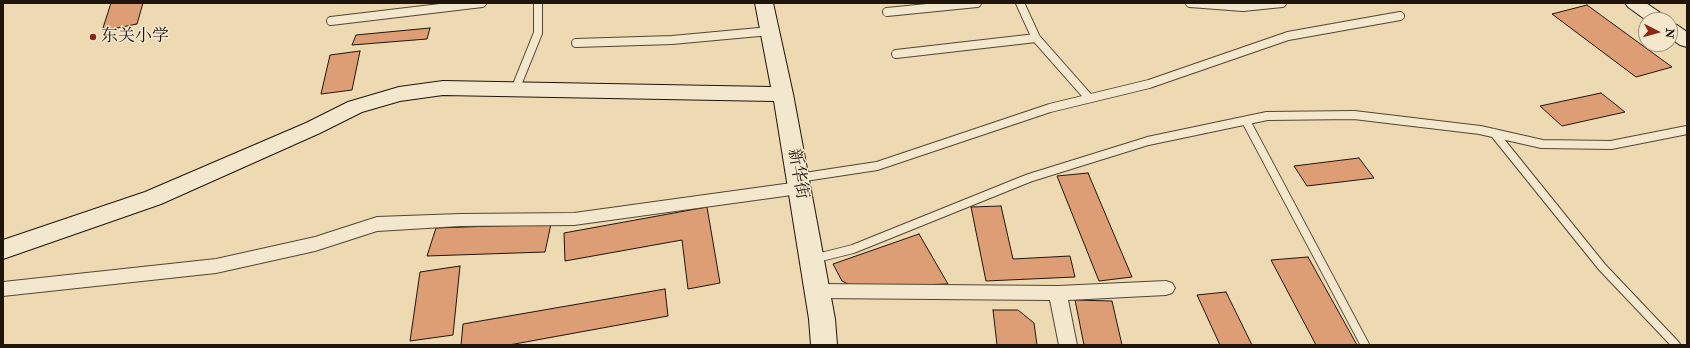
<!DOCTYPE html>
<html>
<head>
<meta charset="utf-8">
<style>
	body { margin:0 }
	#map { position:relative; width:1690px; height:348px; overflow:hidden; background:#eddab2; font-family:"IM FELL Double Pica",serif }
	canvas { display:block }
	.frame { position:absolute; inset:0; border:4px solid #20150b; pointer-events:none }
	.north { position:absolute; left:1638px; top:12px; width:40px; height:40px; box-sizing:border-box; background:#f3e7cd; border:1px solid #9f937f; border-radius:50%; rotate:96deg; font-size:11px; font-weight:700; line-height:16px; text-align:center; color:#20150b }
	.north::after { content:''; display:block; margin:auto; width:14px; height:18px; background:#8f2418; clip-path:polygon(50% 0,100% 100%,50% 72%,0 100%) }
</style>
</head>
<body>
<div id="map">
<canvas width="1690" height="348"></canvas>
<div class="frame"></div>
<div class="north">N</div>
</div>
<script>
const context = document.querySelector('canvas').getContext('2d');
context.lineJoin = 'round';
function fill(path, color) { context.fillStyle = color; context.fill(path, 'evenodd'); }
const shape = rows => new Path2D(rows.map(r => 'M' + r).join(''));
function trace(path, color, width, dash) { context.strokeStyle = color; context.lineWidth = width; context.lineCap = dash ? 'butt' : 'round'; context.setLineDash(dash || []); context.stroke(path); }
function label(font, color, halo, rows, align = 'center') {
  context.font = font + ' "IM FELL Double Pica","Noto Serif SC",serif'; context.lineWidth = 3; context.setLineDash([]); context.textBaseline = 'middle'; context.strokeStyle = halo; context.fillStyle = color; for (const [text, x, y, turn = 0] of rows) {
    context.save(); context.translate(x, y); context.rotate((+turn || 0) * Math.PI / 180); context.textAlign = isNaN(turn) ? turn : align; if (halo) context.strokeText(text, 0, 0); context.fillText(text, 0, 0); context.restore();
  }
}
const building = shape([
	[111,3,143,3,137,24,102,31,111,3],
	[1587,5,1672,67,1636,77,1552,14,1587,5],
	[430,28,427,39,352,45,356,35,430,28],
	[360,51,352,90,321,94,330,55,360,51],
	[1601,93,1625,112,1562,126,1540,106,1601,93],
	[1359,158,1374,178,1307,186,1294,166,1359,158],
	[1088,173,1132,277,1099,281,1057,176,1088,173],
	[1001,206,1013,259,1070,256,1075,277,986,281,971,207,1001,206],
	[707,207,720,283,688,289,682,240,565,261,564,233,707,207],
	[551,224,545,252,427,256,436,228,551,224],
	[919,234,948,284,854,287,842,281,833,264,919,234],
	[1308,257,1357,345,1316,345,1271,260,1308,257],
	[460,266,453,335,410,341,420,272,460,266],
	[665,289,668,316,509,345,461,345,463,324,665,289],
	[1226,292,1252,345,1220,345,1197,295,1226,292],
	[1075,300,1112,301,1122,345,1084,345,1075,300],
	[993,310,1018,310,1034,323,1037,345,997,345,993,310]
]);
const lane = shape([
	[1190,3,1243,7,1282,3],
	[887,12,977,3],
	[331,21,482,3],
	[1036,38,1089,98],
	[576,43,672,40,770,31],
	[896,54,1036,38,1020,3],
	[515,90,538,33,538,3],
	[1246,121,1365,345],
	[1494,133,1602,267,1676,345],
	[798,178,877,166,1050,108,1149,84,1288,36,1400,16],
	[813,259,853,249,1029,178,1148,141,1267,116,1354,115,1480,130,1542,144,1611,145,1687,130]
]);
const street = shape([
	[799,182,805,184,807,188,805,192,799,194,574,225,460,226,377,231,315,251,216,273,3,296,3,282,216,259,315,237,377,217,460,214,574,213,799,182],
	[1166,281,1172,283,1175,288,1172,293,1166,295,1068,300,1077,345,1059,345,1050,300,817,298,811,296,808,291,811,286,817,284,1058,286,1166,281]
]);
const secondary = shape([
	[755,3,773,3,793,94,835,319,837,345,811,345,809,319,774,101,443,95,400,101,362,112,320,133,161,204,3,259,3,240,145,192,306,123,348,102,399,87,443,81,771,87,755,3],
	[1625,3,1646,3,1665,16,1667,20,1646,20,1628,7,1625,3],
	[1670,23,1677,25,1687,32,1687,47,1680,45,1670,38,1670,23]
]);
const markers = [
	[93,37,4,"#8f2418"]
];
const poiNames = [
	["东关小学",101,37]
];
const streetNames = [
	["新华街",797,174,80]
];
fill(building, '#de9e75');
trace(building, '#20150b', 1);
trace(lane, '#534635', 10);
trace(street, '#534635', 2);
trace(secondary, '#20150b', 2);
trace(lane, '#f3e7cd', 8);
fill(street, '#f3e7cd');
fill(secondary, '#f3e7cd');
for (const [x, y, r, color] of markers) { const dot = new Path2D(); dot.arc(x, y, r, 0, 2 * Math.PI); context.fillStyle = color; context.fill(dot); trace(dot, '#f3e7cd', 1.5); }
label('17px', '#20150b', '#f3e7cd', poiNames, 'left');
label('17px', '#20150b', '#f3e7cd', streetNames);
</script>
</body>
</html>
